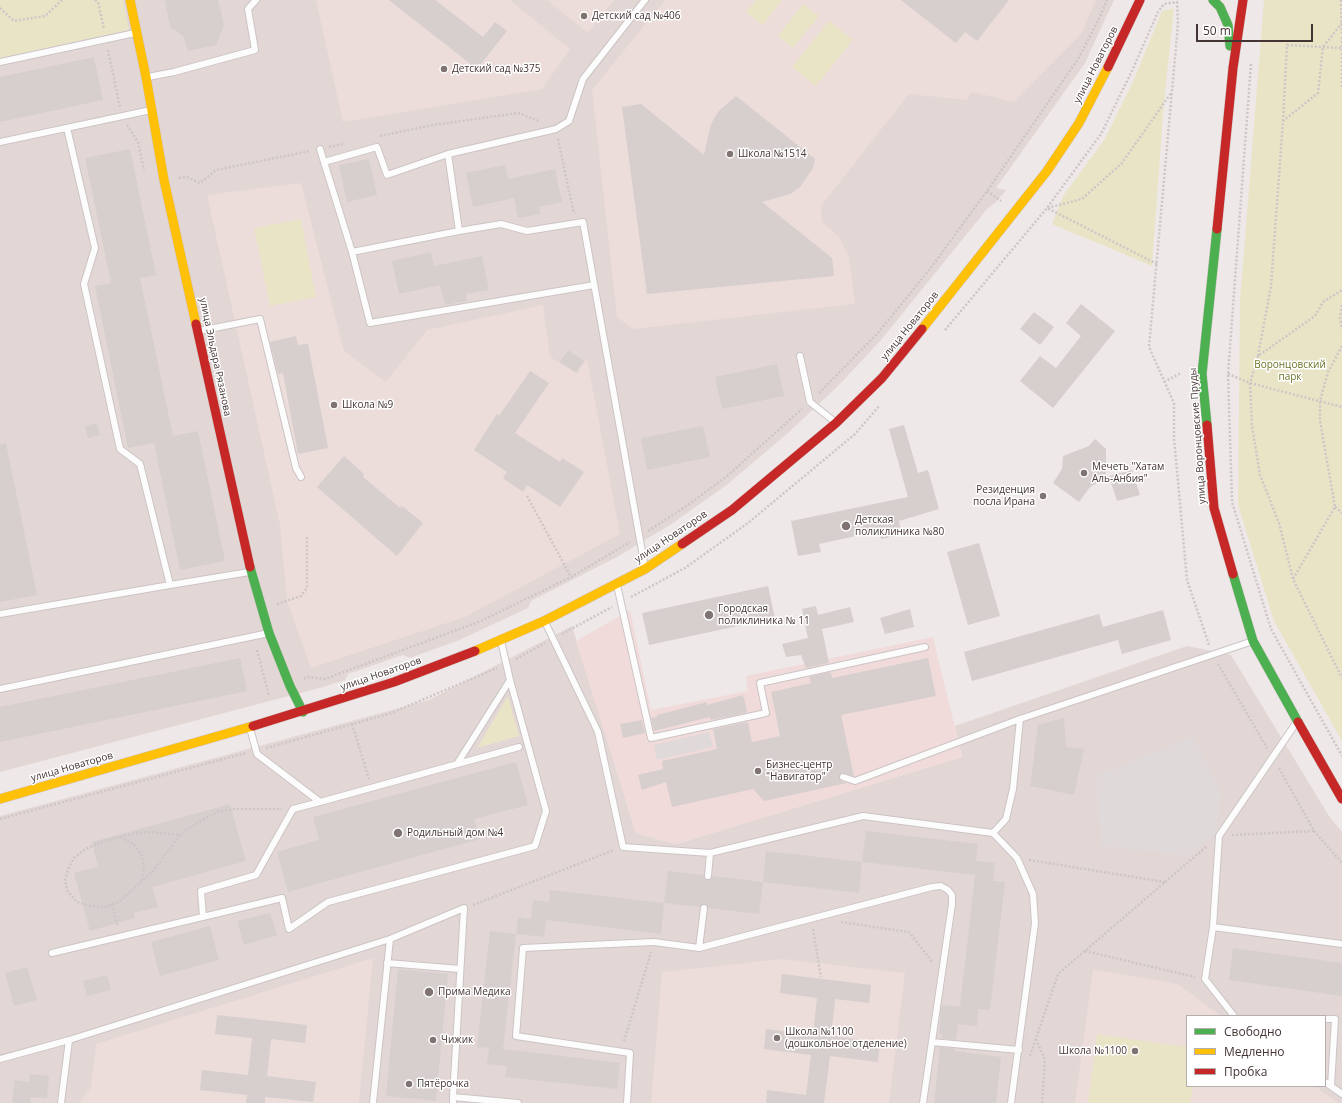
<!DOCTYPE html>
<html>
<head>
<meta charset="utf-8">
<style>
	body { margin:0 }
	#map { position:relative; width:1342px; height:1103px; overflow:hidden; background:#eee8e8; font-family:"Open Sans",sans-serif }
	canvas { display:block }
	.legend { position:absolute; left:1186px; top:1015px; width:140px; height:72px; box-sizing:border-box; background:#fff; border:1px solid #b4aeae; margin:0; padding:5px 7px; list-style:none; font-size:12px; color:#443534 }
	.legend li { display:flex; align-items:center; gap:8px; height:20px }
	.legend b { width:20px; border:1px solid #b4aeae }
	.scale { position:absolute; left:1196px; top:24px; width:117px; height:18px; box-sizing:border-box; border:2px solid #443534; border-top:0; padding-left:5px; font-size:12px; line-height:14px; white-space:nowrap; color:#443534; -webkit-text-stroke:3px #fff; paint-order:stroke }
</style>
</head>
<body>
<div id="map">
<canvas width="1342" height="1103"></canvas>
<ul class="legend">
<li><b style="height:5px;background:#4caf50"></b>Свободно</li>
<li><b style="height:5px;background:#ffc107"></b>Медленно</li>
<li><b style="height:5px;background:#c62828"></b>Пробка</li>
</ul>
<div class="scale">50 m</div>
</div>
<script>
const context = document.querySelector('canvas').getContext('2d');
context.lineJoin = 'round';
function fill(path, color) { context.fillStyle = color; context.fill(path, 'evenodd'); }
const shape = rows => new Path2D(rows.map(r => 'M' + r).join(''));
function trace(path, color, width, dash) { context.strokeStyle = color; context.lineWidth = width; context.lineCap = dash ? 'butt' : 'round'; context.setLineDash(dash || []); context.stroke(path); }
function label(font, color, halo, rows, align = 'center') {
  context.font = font + ' "Open Sans",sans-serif'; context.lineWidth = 3; context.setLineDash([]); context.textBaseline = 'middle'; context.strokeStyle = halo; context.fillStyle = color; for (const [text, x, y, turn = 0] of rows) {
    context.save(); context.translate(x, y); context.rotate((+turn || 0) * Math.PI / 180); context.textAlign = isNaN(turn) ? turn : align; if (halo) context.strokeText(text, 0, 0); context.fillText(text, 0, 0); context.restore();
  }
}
const residential = shape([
	[0,0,1114,0,1085,63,996,188,1006,190,996,202,987,209,881,340,840,384,789,432,728,484,673,523,617,557,531,601,528,608,459,640,410,658,403,655,348,674,345,680,323,687,0,772],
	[572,626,636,833,676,844,962,757,955,726,1187,646,1231,655,1329,816,1342,832,1342,1103,0,1103,0,816,429,700],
	[1187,1016,1325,1016,1325,1086,1187,1086]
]);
const commercial = shape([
	[630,610,651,710,748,691,746,676,933,637,962,757,676,844,636,833,576,641]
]);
const education = shape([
	[316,0,510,0,570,49,542,89,343,122],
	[547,0,614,0,588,33],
	[665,0,1096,0,1081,34,1014,102,972,92,966,100,909,94,821,206,822,222,839,237,849,257,855,304,633,329,617,317,592,90],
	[301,183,344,351,386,382,427,330,543,305,550,357,577,374,587,359,620,534,465,617,311,668,287,601,280,525,207,195],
	[373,958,359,1103,79,1103,91,1087,96,1044],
	[783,959,905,973,889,1103,651,1103,662,972],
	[1093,969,1178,984,1221,1016,1187,1016,1187,1086,1315,1086,1338,1103,1075,1103]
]);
const green = shape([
	[0,0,123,0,129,30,0,58],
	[756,0,782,0,763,25,746,12],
	[1264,0,1342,0,1342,741,1274,621,1238,505,1240,301],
	[803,4,819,16,793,48,778,36],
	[1174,8,1164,102,1152,266,1052,224,1063,196,1105,139,1135,77,1162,11],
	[829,21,853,40,816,86,792,67],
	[301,219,316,297,270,306,254,228],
	[508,696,519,736,477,748],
	[1097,1034,1187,1047,1187,1086,1193,1086,1190,1103,1088,1103]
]);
const parking = shape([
	[709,732,713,747,657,760,654,745],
	[1194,736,1221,794,1216,833,1190,856,1101,846,1096,776]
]);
const building = shape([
	[165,0,218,0,224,25,216,45,188,51,183,36,170,27],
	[389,0,435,0,483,37,495,22,507,31,477,69],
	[901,0,1009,0,977,41,965,32,956,43],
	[94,57,103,100,0,122,0,77],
	[736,96,815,159,813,168,800,187,790,194,762,202,832,258,834,276,647,294,622,107,641,104,704,155,711,124,718,112],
	[130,149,156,275,140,278,173,436,198,431,225,561,180,570,154,443,128,448,95,286,111,283,85,158],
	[369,159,377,195,347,202,339,165],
	[505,165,508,179,555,169,562,202,539,207,541,214,518,218,514,198,473,207,466,173],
	[431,252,434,266,482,256,489,290,466,294,467,301,445,305,440,285,399,294,392,261],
	[1081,304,1115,331,1053,408,1020,381,1040,356,1056,368,1081,336,1066,323],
	[1034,312,1054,327,1040,345,1020,329],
	[296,336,298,345,308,344,328,448,298,454,283,373,278,374,270,342],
	[568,350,584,361,576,372,560,362],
	[777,364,784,396,722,409,715,377],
	[530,371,549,383,515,433,560,462,562,458,584,472,560,507,527,485,523,492,503,478,507,472,474,450,497,414,499,416],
	[97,423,100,435,88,438,85,426],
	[904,425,918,473,928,470,939,509,899,521,901,535,881,539,879,531,819,544,821,552,798,556,791,521,908,497,889,429],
	[703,426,710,457,647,470,641,438],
	[1095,439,1106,449,1106,478,1090,487,1079,502,1053,483,1062,469,1063,456,1089,446],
	[6,443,37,595,0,602,0,444],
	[344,456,364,474,363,477,400,508,402,506,423,523,397,556,317,487],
	[1132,470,1140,495,1117,501,1109,476],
	[979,543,1000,616,968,625,947,552],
	[768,586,775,618,649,645,642,613],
	[816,606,818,615,850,607,854,622,822,629,829,663,806,668,801,655,786,657,782,644,808,638,802,609],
	[910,609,914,627,885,634,880,618],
	[1163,610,1171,640,1122,654,1118,640,972,681,964,652,1099,614,1103,627],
	[240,658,247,691,0,742,0,707],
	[928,658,936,696,841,715,854,776,842,773,839,778,841,781,847,783,764,801,753,789,672,807,666,782,642,790,638,775,663,769,662,761,717,749,713,729,748,722,752,742,780,736,771,692,811,683,809,677,831,672,832,678],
	[743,695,747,710,746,713,711,720,710,717,654,731,651,718,657,717,657,715,707,702,707,705],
	[1064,718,1066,747,1084,749,1074,795,1030,786,1038,725],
	[642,720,645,733,623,738,620,724],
	[516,762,528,805,474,819,480,839,288,892,277,852,319,840,313,817],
	[230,804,246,861,152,887,158,907,134,913,135,918,90,931,74,873,98,867,92,842],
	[866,831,978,844,976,861,995,863,993,881,1005,882,990,1010,978,1009,977,1026,958,1024,956,1040,941,1038,942,1034,939,1034,941,1008,942,1005,960,1007,975,875,862,862],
	[766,851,862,862,859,893,763,882],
	[668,871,704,875,707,880,712,876,763,882,759,914,708,908,704,904,700,907,664,903],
	[550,890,664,903,661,934,546,920,544,937,516,934,518,917,531,919,533,900,549,902],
	[270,913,277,935,244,945,237,921],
	[210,926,219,960,160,976,151,942],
	[490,931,516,934,503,1049,620,1063,617,1089,505,1077,507,1066,487,1064,489,1048,477,1047],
	[1233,948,1342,963,1342,996,1229,980],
	[27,967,37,1000,14,1006,5,973],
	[398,969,448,974,436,1101,386,1096],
	[782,974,871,985,869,1003,835,999,831,1036,880,1042,878,1062,830,1056,824,1103,766,1103,767,1090,806,1095,811,1055,764,1049,766,1029,813,1035,817,998,780,993],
	[107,975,111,990,87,996,83,981],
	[217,1015,307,1025,305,1043,271,1039,267,1076,316,1082,313,1102,265,1097,265,1103,246,1103,247,1095,200,1090,202,1070,248,1075,252,1038,215,1034],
	[940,1047,955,1049,955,1051,1001,1057,996,1103,934,1103],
	[30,1074,49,1076,47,1098,31,1097,30,1103,12,1103,15,1080,29,1082]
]);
const path = shape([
	[95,0,98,2,104,29],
	[1341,0,1342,35],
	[0,8,14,21,45,16,62,0],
	[1342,23,1323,47,1318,93,1283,121,1271,286,1258,356,1315,316,1323,302,1342,290],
	[1342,37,1342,87],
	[108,50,120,107],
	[1251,64,1228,374,1232,502,1271,629,1342,756],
	[1283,121,1287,45,1341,48],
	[127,125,138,142,144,170],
	[380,136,433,125,518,113,539,121],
	[558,139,573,210,576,213],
	[329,147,343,144],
	[179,178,187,177,200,183,216,170,310,151],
	[987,191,1001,201],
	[1157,264,1047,208,1082,199,1122,163,1171,93],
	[1342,305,1340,318,1342,329],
	[945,330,1047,208,1101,134,1131,73,1158,12,1164,4,1177,2,1178,24,1149,347,1174,403,1174,438,1187,580,1209,645],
	[1342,346,1328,372,1320,401,1320,421,1335,507,1293,579,1342,678],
	[1258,356,1250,383,1252,426,1260,475,1279,523,1293,579],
	[1228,374,1250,383,1342,407],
	[1164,382,1181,373],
	[819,393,877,334,930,269,987,191,1078,59,1098,21,1107,0],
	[527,496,571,577],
	[1335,507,1342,513],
	[648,531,688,505,726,477,802,409],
	[631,597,685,568,748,523,855,434,880,405],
	[277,604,301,596,307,588,307,536],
	[562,634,612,607],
	[257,650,269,696],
	[516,659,545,643],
	[1218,664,1267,748],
	[304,679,308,677,325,679,481,621,571,577,630,542],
	[352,724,369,779],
	[266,748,389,714,497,668],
	[1279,768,1314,831,1342,863],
	[0,819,246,753],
	[180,835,153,871,119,902,105,907,90,906,77,902,68,892,65,881,68,869,74,858,84,850,103,841,136,833,150,832,180,835,192,826,217,812,232,809,282,809],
	[1232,835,1314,831],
	[120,837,132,843,141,853,144,866,142,881],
	[1029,860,1165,882],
	[112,904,118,927],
	[473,905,614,850],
	[841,922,909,932,933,963],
	[813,929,821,977],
	[1085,951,1195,977],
	[1036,1039,1045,1060,1042,1103],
	[624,1041,651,952],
	[1030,1056,1058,974,1207,846]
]);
const lane = shape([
	[0,62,135,33],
	[148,77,174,72,255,50,248,9,256,0],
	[67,128,95,248,84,284,120,449,140,464,170,585,249,572],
	[0,142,151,110],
	[320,149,352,252],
	[324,162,377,147,387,175,448,154],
	[459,231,501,224,527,231,583,222,645,568],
	[594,285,370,323,352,252,459,231,448,154,556,129,569,121,583,79,645,0],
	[199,331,260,319,296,468,301,477],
	[800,356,810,402,835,422],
	[617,585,651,738,766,713,760,683,925,647],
	[0,614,170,585],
	[545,622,598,732,623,847,710,853,708,876],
	[0,689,269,633],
	[250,728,257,754,320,802,519,747],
	[457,764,510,680,501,641],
	[843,777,855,781,1020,719],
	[710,853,863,816,993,833],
	[203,917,201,891,256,875,293,809,320,802],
	[1213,927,1342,944],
	[699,948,932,887,941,886,948,890,952,895,952,904,923,1103],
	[52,953,282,898,289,929,328,902,535,846,546,811,510,680],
	[387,963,460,969],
	[1234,1016,1205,979,1213,927,1219,836,1296,723],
	[1325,1019,1335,1019,1331,1086],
	[932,1042,1019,1050],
	[0,1059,69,1040,390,939,464,908,453,1097],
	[1325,1082,1342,1094],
	[61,1103,69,1040],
	[373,1103,390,939],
	[453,1103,453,1097,518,1103],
	[627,1103,630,1053,516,1036,523,948,654,942,699,948,704,908],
	[1011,1103,1035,923,1033,894,1017,858,993,833,1006,819,1013,789,1020,719,1253,641]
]);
const fast = shape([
	[1213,0,1220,7,1228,25,1230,46],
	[1207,425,1202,374,1217,229],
	[250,567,269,633,290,686,303,712],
	[1233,574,1253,641,1298,722]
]);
const slow = shape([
	[130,0,146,77,164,180,196,324],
	[922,329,1047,171,1079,123,1108,67],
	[475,651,544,621,645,569,682,544],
	[0,799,253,726]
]);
const jam = shape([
	[1108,67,1140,0],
	[1217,229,1233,68,1243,0],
	[196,324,250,567],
	[1207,425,1214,508,1233,574],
	[682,544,732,510,836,423,882,378,922,329],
	[1298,722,1342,799],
	[253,726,394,682,475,651]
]);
const markers = [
	[584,16,4,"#807473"],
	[444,69,4,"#807473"],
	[730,154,4,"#807473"],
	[334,405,4,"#807473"],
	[1084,473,4,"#807473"],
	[1043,496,4,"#807473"],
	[846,526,5,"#807473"],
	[709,615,5,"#807473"],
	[758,771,4,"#807473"],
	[398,833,5,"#807473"],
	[429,992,5,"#807473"],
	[777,1038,4,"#807473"],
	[433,1040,4,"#807473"],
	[1135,1051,4,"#807473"],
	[409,1084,4,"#807473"]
];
const poiNames = [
	["Детский сад №406",592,16],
	["Детский сад №375",452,69],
	["Школа №1514",738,154],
	["Школа №9",342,405],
	["Мечеть \"Хатам",1092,467],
	["Аль-Анбия\"",1092,479],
	["Резиденция",1035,490,"right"],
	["посла Ирана",1035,502,"right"],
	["Детская",855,520],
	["поликлиника №80",855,532],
	["Городская",718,609],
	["поликлиника № 11",718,621],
	["Бизнеc-центр",766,765],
	["\"Навигатор\"",766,777],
	["Родильный дом №4",407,833],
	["Прима Медика",438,992],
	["Школа №1100",785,1032],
	["(дошкольное отделение)",785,1044],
	["Чижик",441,1040],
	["Школа №1100",1127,1051,"right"],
	["Пятёрочка",417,1084]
];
const streetNames = [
	["улица Новаторов",1096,65,-63],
	["улица Новаторов",910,326,-51],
	["улица Эльдара Рязанова",215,357,78],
	["улица Воронцовские Пруды",1198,436,-94],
	["улица Новаторов",671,537,-34],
	["улица Новаторов",381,674,-19],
	["улица Новаторов",72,767,-16]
];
const parkNames = [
	["Воронцовский",1290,365],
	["парк",1290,377]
];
fill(residential, '#e3d7d5');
fill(commercial, '#f1dbda');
fill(education, '#ecdcda');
fill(green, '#eae4c7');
fill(parking, '#e0d9d9');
fill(building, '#d6cfce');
trace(lane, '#cbc4c4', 8);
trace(fast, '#d0c4c2', 10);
trace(slow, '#d0c4c2', 10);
trace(jam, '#d0c4c2', 10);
trace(path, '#cdc6c6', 2.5, [2, 2]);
trace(lane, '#fcfcfc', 6);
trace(fast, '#4caf50', 9);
trace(slow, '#ffc107', 9);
trace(jam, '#c62828', 9);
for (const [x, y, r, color] of markers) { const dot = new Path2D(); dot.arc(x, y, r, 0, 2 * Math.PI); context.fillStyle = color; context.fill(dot); trace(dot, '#fff', 1.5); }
label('10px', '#443534', '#fff', poiNames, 'left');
label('10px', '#443534', '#fff', streetNames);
label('10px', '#6d7428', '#fff', parkNames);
</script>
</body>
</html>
